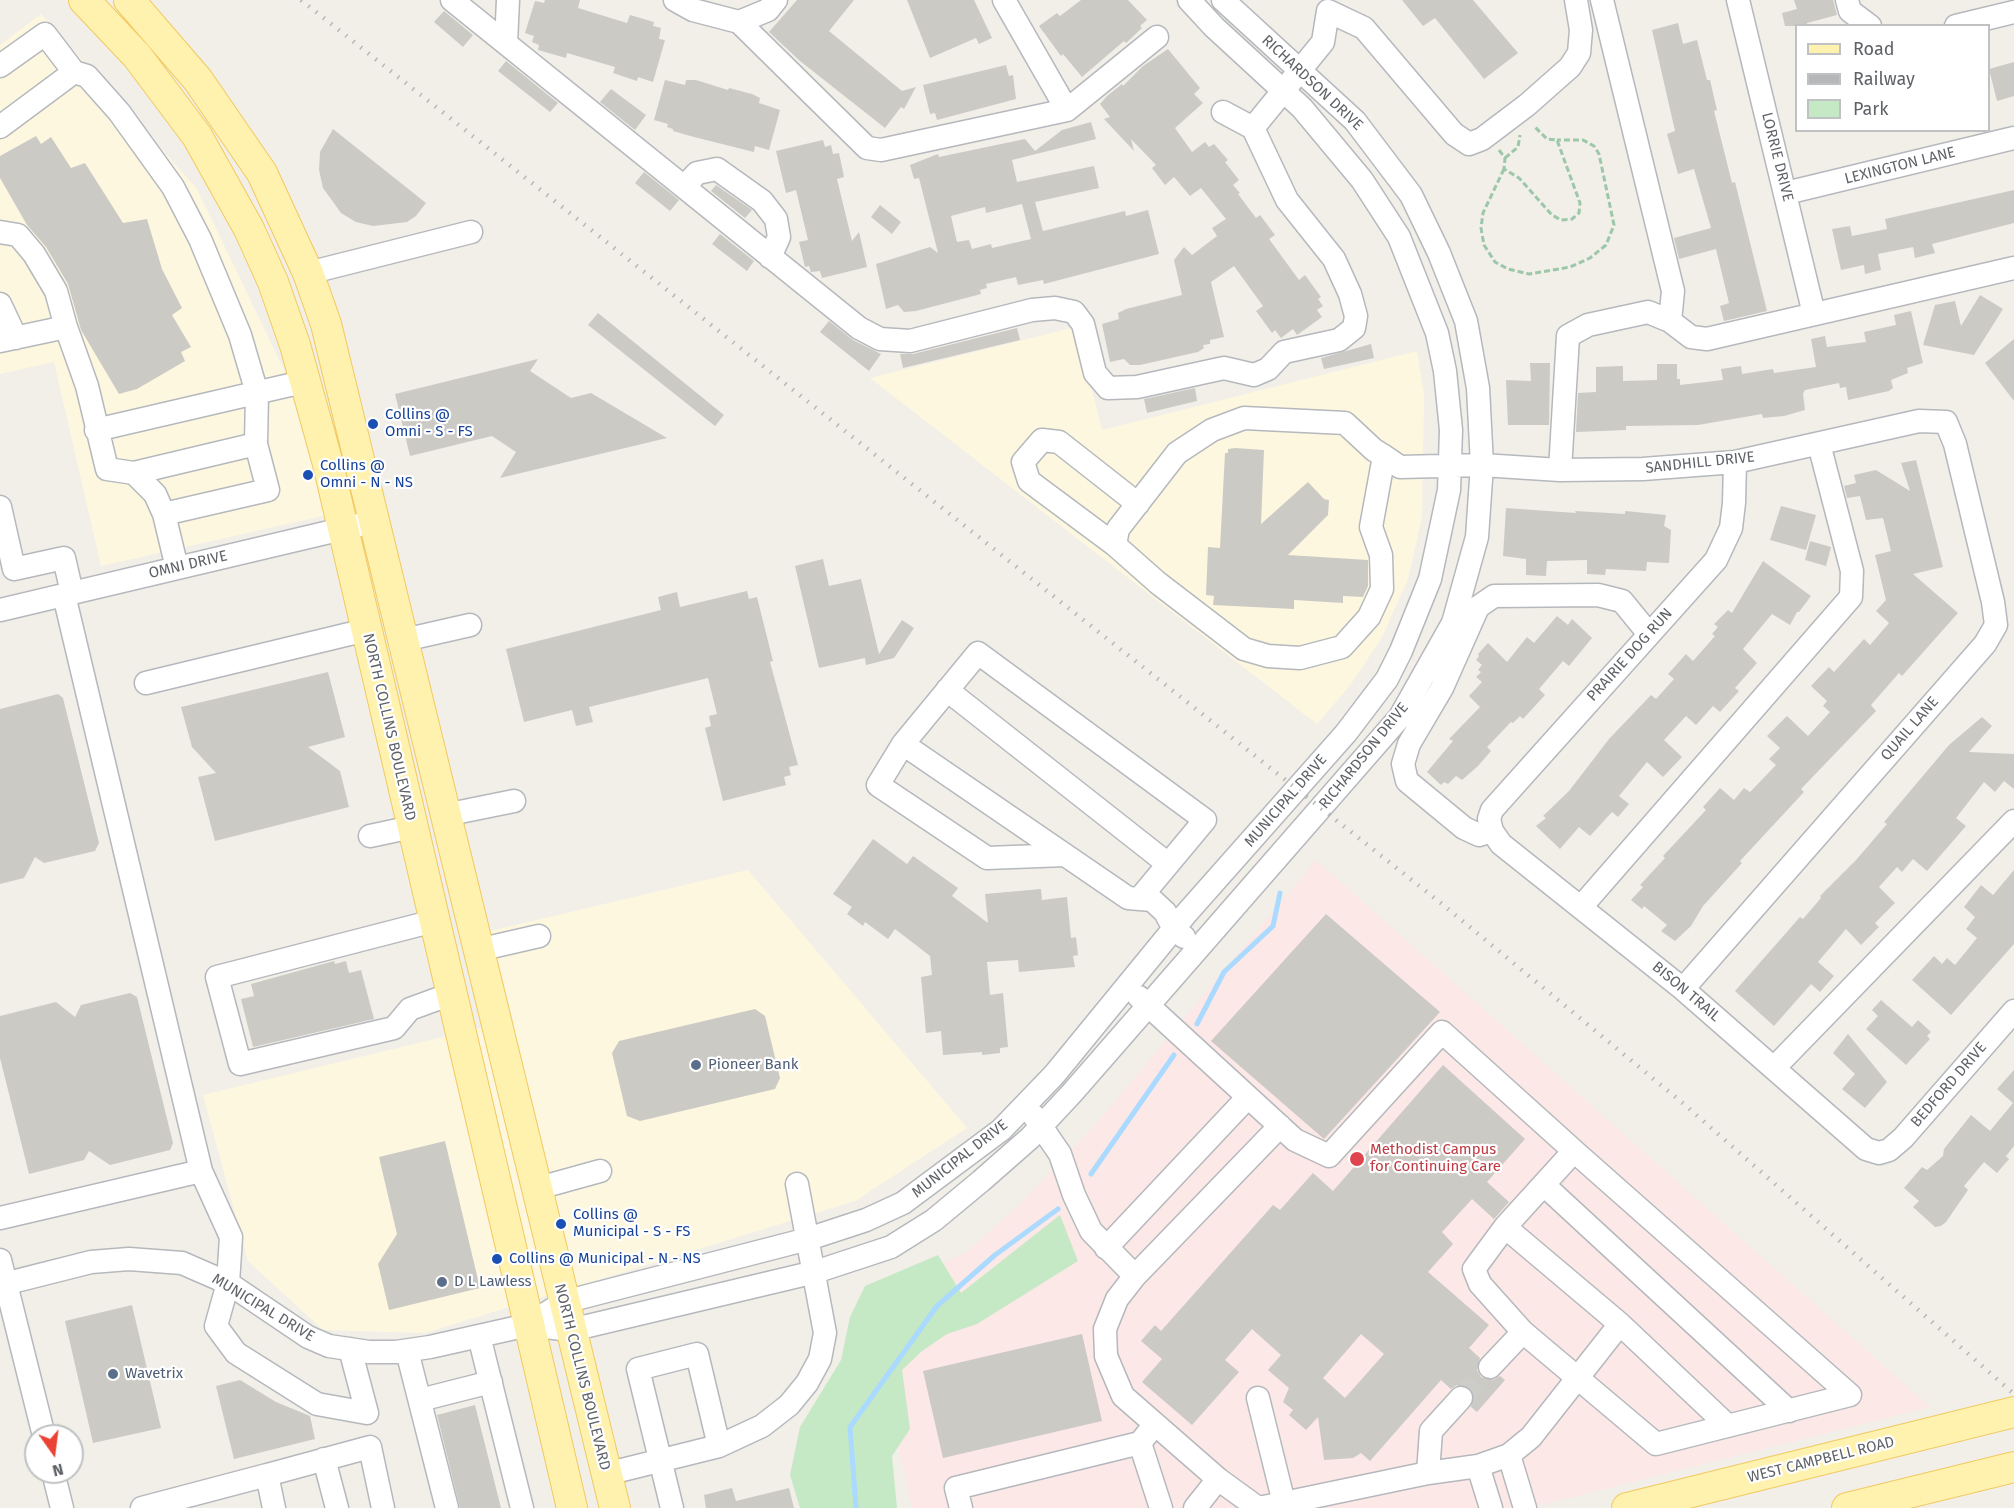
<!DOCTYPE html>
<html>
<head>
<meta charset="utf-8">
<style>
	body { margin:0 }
	#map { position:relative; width:2014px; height:1508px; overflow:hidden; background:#f1efe8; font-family:"Fira Sans",sans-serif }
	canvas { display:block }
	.legend { position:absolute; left:1795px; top:24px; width:195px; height:108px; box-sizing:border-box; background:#fff; border:2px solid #bfc1c3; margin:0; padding:8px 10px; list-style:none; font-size:18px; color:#5f6368 }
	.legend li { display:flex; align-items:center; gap:12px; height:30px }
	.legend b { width:30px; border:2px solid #bfc1c3 }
	.north { position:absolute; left:24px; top:1424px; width:60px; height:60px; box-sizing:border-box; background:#fff; border:2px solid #bfc1c3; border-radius:50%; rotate:166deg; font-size:16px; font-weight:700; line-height:24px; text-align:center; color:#5f6368 }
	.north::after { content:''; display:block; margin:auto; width:21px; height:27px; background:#ea4335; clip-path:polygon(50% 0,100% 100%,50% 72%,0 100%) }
</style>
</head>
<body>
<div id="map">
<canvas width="2014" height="1508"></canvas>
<ul class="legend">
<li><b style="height:8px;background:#fff2af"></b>Road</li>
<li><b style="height:8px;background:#b6b7b8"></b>Railway</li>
<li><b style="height:16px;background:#c5e8c5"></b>Park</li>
</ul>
<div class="north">N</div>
</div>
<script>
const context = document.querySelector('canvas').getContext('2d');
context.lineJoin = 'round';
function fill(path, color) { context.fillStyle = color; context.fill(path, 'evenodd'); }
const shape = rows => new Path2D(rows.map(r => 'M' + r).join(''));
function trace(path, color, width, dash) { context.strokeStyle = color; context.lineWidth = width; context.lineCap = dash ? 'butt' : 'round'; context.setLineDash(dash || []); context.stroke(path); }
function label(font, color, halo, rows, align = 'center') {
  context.font = font + ' "Fira Sans",sans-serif'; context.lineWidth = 4.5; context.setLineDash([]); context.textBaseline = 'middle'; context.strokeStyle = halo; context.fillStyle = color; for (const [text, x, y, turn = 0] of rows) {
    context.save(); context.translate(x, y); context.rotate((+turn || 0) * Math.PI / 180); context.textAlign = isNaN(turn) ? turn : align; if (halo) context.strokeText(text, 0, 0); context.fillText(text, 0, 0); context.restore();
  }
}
const commercial = shape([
	[41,14,197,189,285,372,327,515,101,566,54,362,0,374,0,45],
	[1076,327,1102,430,1417,351,1424,396,1422,517,1408,579,1381,639,1351,684,1317,724,870,378],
	[748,870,967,1128,855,1201,425,1333,323,1330,248,1261,203,1095,513,1020,490,931]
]);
const medical = shape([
	[1316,860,1930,1407,1530,1508,912,1508,862,1294,896,1286,967,1252,1024,1200,1101,1118]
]);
const green = shape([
	[1060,1215,1078,1261,977,1324,947,1334,922,1351,902,1370,910,1429,892,1456,897,1508,800,1508,790,1475,800,1427,841,1360,850,1317,865,1286,938,1255,961,1293]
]);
const stream = shape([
	[1197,1024,1224,972,1273,926,1280,893],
	[1091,1174,1174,1055],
	[856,1508,850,1427,937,1306,995,1255,1058,1209]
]);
const building = shape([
	[545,0,580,0,578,8,627,23,630,15,654,22,653,26,661,28,659,39,665,40,653,82,638,77,637,81,613,73,615,67,567,53,566,58,538,50,539,45,532,42,534,36,525,33,535,1,544,3],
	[797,0,854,0,829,31,902,91,916,87,904,109,901,107,885,128,800,61,769,32],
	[907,0,974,0,992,38,979,44,976,38,930,58],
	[1081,0,1128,0,1147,20,1140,26,1142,28,1126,43,1124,41,1082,77,1063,54,1061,56,1039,26,1057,13,1060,16],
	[1402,0,1473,0,1518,53,1484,79,1435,18,1423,26],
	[1794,0,1833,0,1837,15,1807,23,1807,26,1785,26,1782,13,1797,9],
	[444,11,473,35,463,47,434,22],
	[1678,23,1683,44,1697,40,1707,80,1710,80,1717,110,1714,111,1732,183,1735,182,1767,311,1724,321,1720,306,1729,303,1716,249,1679,259,1674,238,1711,228,1694,169,1678,174,1667,134,1675,131,1652,30],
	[1168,49,1200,88,1194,94,1203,103,1175,128,1192,152,1205,142,1209,147,1214,144,1228,160,1225,162,1239,180,1233,185,1240,193,1238,194,1256,218,1260,215,1275,235,1269,239,1299,280,1305,275,1321,297,1318,299,1323,306,1317,310,1322,317,1297,335,1293,329,1281,338,1275,330,1272,333,1256,311,1263,306,1234,266,1211,282,1224,337,1210,340,1210,344,1203,345,1204,348,1198,352,1140,365,1130,365,1124,359,1110,362,1102,324,1119,319,1118,313,1126,309,1182,295,1174,260,1184,247,1192,255,1217,236,1212,228,1226,219,1201,188,1190,196,1174,177,1165,185,1152,168,1156,165,1131,139,1134,151,1104,119,1110,117,1100,104,1107,96,1122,84,1123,86,1143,66],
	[506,61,558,103,550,112,498,71],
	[2014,62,2014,96,1997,101,1989,69],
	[1006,65,1009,76,1013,75,1016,99,937,120,935,113,930,114,923,85],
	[665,80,685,85,686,80,696,80,728,90,729,88,752,94,760,98,759,103,780,110,769,150,755,146,754,152,694,137,673,131,673,129,667,127,668,124,654,120],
	[611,89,646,115,635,130,600,102],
	[1091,122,1096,139,1012,160,1017,182,1094,166,1099,188,1035,202,1043,231,1125,211,1126,216,1148,210,1159,254,1044,284,1043,280,1018,285,1016,277,986,284,987,288,980,290,981,294,916,311,904,312,898,305,886,309,876,264,930,247,938,253,919,178,914,179,910,165,938,154,939,157,1025,139,1035,151,1062,130],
	[1022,204,1031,239,992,248,991,244,972,249,969,240,957,242,951,216,985,207,986,213],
	[333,129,426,203,416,216,407,222,373,226,356,222,341,213,323,188,319,170,320,152],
	[36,136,41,144,51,137,71,168,85,163,123,223,147,219,162,269,182,308,172,315,191,347,181,352,185,361,137,389,119,394,81,330,68,284,46,247,27,225,0,178,0,156],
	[823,140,825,147,831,145,833,154,839,153,844,177,837,179,852,241,859,232,867,267,822,278,820,271,811,272,809,266,805,267,799,242,808,240,796,190,786,193,776,151],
	[644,172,679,200,670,211,635,183],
	[716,185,752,210,745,218,711,191],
	[2014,190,2014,223,1932,244,1935,253,1915,258,1913,247,1878,254,1881,270,1865,274,1864,265,1841,270,1832,229,1850,226,1852,236,1887,229,1885,219],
	[880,205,901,222,892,234,871,217],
	[720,234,754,261,747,271,712,244],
	[1980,295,2003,309,1974,355,1923,345,1935,305,1955,301,1961,326],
	[1911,311,1923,363,1907,368,1908,373,1891,380,1893,388,1889,391,1848,400,1846,387,1840,388,1839,383,1805,390,1803,394,1805,410,1784,416,1763,418,1762,414,1698,425,1626,426,1626,430,1576,432,1578,393,1596,392,1596,367,1623,366,1623,381,1657,380,1657,364,1677,364,1677,379,1680,379,1680,385,1723,380,1721,369,1741,366,1742,374,1773,369,1774,373,1816,367,1811,339,1825,336,1827,347,1866,342,1864,332,1896,325,1894,315],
	[598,313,724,415,715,426,588,325],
	[829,321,853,340,881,354,869,371,820,332],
	[1017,328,1020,340,903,368,900,354,913,354],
	[2014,339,2014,401,1985,363],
	[1371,344,1374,358,1324,369,1321,358],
	[538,359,530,371,571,398,591,393,667,438,500,478,516,452,492,436,410,456,395,394],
	[1530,363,1550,363,1549,425,1508,425,1506,380,1531,381],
	[1195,388,1197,401,1147,413,1144,399],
	[1235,448,1264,450,1261,524,1308,482,1324,499,1329,500,1328,515,1288,555,1368,560,1368,586,1363,597,1343,596,1343,603,1294,600,1294,609,1213,605,1214,596,1206,595,1208,547,1220,548,1225,453,1228,453,1228,449],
	[1916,460,1943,567,1913,574,1958,613,1902,676,1899,673,1871,705,1876,711,1801,789,1804,792,1740,861,1742,863,1703,906,1691,926,1675,941,1661,931,1667,925,1644,906,1642,909,1631,900,1643,887,1640,885,1665,858,1663,856,1706,810,1703,807,1720,788,1734,800,1744,788,1750,792,1776,765,1769,759,1780,748,1767,736,1787,716,1808,736,1830,712,1823,706,1827,701,1811,686,1829,667,1834,672,1864,639,1870,645,1889,623,1876,611,1886,600,1875,555,1891,551,1883,518,1866,520,1860,496,1847,498,1844,486,1856,483,1854,475,1876,470,1910,491,1901,463],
	[1781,506,1816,515,1806,550,1770,540],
	[1506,508,1576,513,1575,511,1625,514,1625,511,1666,515,1664,526,1671,530,1669,563,1647,562,1646,571,1606,569,1605,575,1587,574,1587,560,1547,561,1546,576,1526,575,1526,559,1503,556],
	[1810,541,1831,547,1826,566,1805,560],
	[823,559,829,586,861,579,879,654,902,620,914,628,894,658,866,665,865,658,819,668,795,566],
	[1763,561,1811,596,1799,612,1797,612,1790,625,1772,614,1743,649,1757,663,1735,688,1739,691,1720,712,1713,706,1696,725,1686,716,1664,740,1682,757,1663,777,1647,762,1619,796,1629,804,1618,817,1612,812,1590,836,1579,827,1560,849,1536,826,1546,818,1543,816,1569,791,1609,739,1651,695,1656,699,1674,679,1668,674,1686,654,1693,661,1715,636,1712,634,1718,627,1714,624,1728,610,1732,613],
	[747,591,749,599,757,597,773,661,770,662,798,765,789,767,791,775,784,777,786,785,723,801,705,728,711,726,709,716,717,714,708,678,589,707,593,722,576,726,572,710,524,722,506,649,661,610,658,597,677,592,680,607],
	[1557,616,1568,625,1572,619,1592,638,1569,666,1563,661,1539,689,1545,695,1523,719,1520,716,1513,723,1511,722,1490,744,1487,747,1491,751,1478,766,1462,780,1456,776,1448,784,1444,782,1441,785,1427,772,1453,741,1449,739,1480,707,1469,696,1482,682,1476,677,1481,672,1478,670,1482,665,1476,660,1479,656,1478,654,1488,643,1507,662,1527,637,1534,643],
	[328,672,345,737,308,747,340,771,349,807,215,841,198,777,216,773,192,747,181,707],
	[58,694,63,698,99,843,95,851,44,863,35,857,24,878,0,884,0,709],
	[1982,717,1992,726,1969,752,2014,754,2014,789,2004,781,1995,792,1984,782,1956,818,1966,826,1927,871,1913,859,1902,872,1897,867,1879,887,1895,903,1875,923,1879,927,1861,945,1846,929,1818,962,1834,976,1820,992,1811,984,1774,1026,1735,991,1800,917,1803,919,1821,898,1820,896,1856,860,1887,824,1884,822,1949,745],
	[873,839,907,864,913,856,958,888,952,896,988,923,985,894,1041,889,1042,900,1067,897,1071,938,1076,937,1078,955,1073,956,1075,967,1019,972,1018,960,987,962,990,995,1003,993,1008,1047,1000,1048,1000,1053,982,1055,982,1052,943,1055,941,1031,926,1033,921,977,932,975,930,956,895,929,888,939,865,922,863,926,847,914,852,907,833,894],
	[2014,870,2014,944,1951,1015,1912,980,1934,956,1942,964,1947,958,1955,965,1977,938,1966,929,1975,917,1964,907,1981,885,1993,895],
	[1326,914,1440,1012,1324,1139,1211,1041],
	[334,961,335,964,346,961,349,973,361,970,374,1019,253,1047,241,999,254,996,251,984],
	[130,993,137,997,173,1143,170,1150,110,1165,89,1151,84,1160,29,1174,0,1058,0,1016,56,1002,75,1017,81,1005],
	[1881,1000,1912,1027,1918,1020,1931,1032,1927,1036,1930,1039,1906,1065,1866,1029,1878,1016,1872,1010],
	[755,1009,765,1016,780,1078,775,1089,640,1121,627,1116,612,1053,619,1041],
	[1848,1034,1887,1082,1865,1108,1842,1089,1855,1074,1833,1053],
	[1443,1065,1525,1139,1487,1182,1509,1202,1494,1219,1472,1199,1442,1232,1453,1244,1428,1272,1489,1325,1469,1348,1480,1358,1477,1370,1481,1377,1493,1380,1500,1376,1505,1380,1477,1412,1471,1407,1474,1394,1470,1388,1457,1385,1451,1389,1441,1380,1370,1461,1361,1453,1353,1458,1324,1460,1318,1417,1306,1430,1289,1415,1293,1410,1283,1402,1289,1388,1268,1370,1281,1355,1252,1329,1225,1360,1239,1372,1192,1425,1142,1382,1162,1359,1141,1341,1155,1325,1161,1331,1273,1205,1280,1210,1313,1173,1333,1191],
	[1361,1334,1384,1354,1345,1398,1323,1378],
	[2014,1070,2014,1146,2006,1156,2009,1159,1997,1173,1984,1162,1964,1186,1968,1190,1946,1222,1941,1226,1935,1227,1913,1207,1919,1201,1904,1188,1922,1167,1927,1170,1943,1156,1944,1149,1971,1115,1990,1131,2013,1103,1997,1089],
	[445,1141,480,1288,389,1310,378,1264,397,1234,379,1157],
	[132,1305,161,1428,93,1443,65,1321],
	[1082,1334,1102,1421,943,1458,923,1371],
	[240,1380,276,1402,310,1416,315,1439,234,1459,216,1386],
	[475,1405,501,1508,460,1508,437,1415],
	[732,1488,736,1501,789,1488,794,1508,706,1508,704,1495]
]);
const minorTunnel = shape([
	[1461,1398,1490,1367]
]);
const path = shape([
	[1499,150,1505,158,1504,169,1519,178,1552,215,1561,220,1572,219,1579,213,1580,203,1557,140,1547,139,1534,126],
	[1505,158,1518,147,1520,135],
	[1504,169,1483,213,1481,228,1484,245,1495,262,1508,269,1529,274,1570,267,1590,258,1606,245,1614,225,1599,154,1594,146,1583,140,1557,140]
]);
const minor = shape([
	[452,0,859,328,880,339,910,341,1032,310,1055,308,1074,312,1083,324,1095,373,1108,388,1137,387,1224,368,1254,375,1268,369,1284,352,1339,340,1354,328,1356,316,1350,294,1334,259,1287,200,1253,128,1223,112],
	[675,0,693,10,739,22,768,10,776,0],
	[1602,0,1673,291,1670,321],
	[1738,0,1814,314],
	[1847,0,1850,11,1870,26],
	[739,22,867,148,881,150,1067,110,1004,0],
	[1956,26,2014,12],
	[506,43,508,0],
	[0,66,45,34,74,72],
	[1067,110,1157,37],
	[0,127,74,72,87,76,119,112,173,187,200,239,240,335,257,393,256,444,268,490,164,514],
	[1253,128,1323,42,1328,11,1364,28,1454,134,1469,144,1482,139,1527,105,1570,67,1579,53,1581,30,1576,0],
	[684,187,697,173,717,169,762,201,776,219,779,237,770,257],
	[1786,193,2014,138],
	[0,232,18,235,34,254,56,291,66,327],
	[308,273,471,232],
	[0,304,16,338],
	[0,341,66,327,87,386,107,469,134,473,155,494,164,514,177,568],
	[96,430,307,381],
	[1384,456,1371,527,1381,555,1382,589,1369,617,1342,647,1300,658,1268,656,1244,649,1158,583,1115,545,1118,529,1177,453,1212,430,1244,418,1345,423,1374,450,1384,456,1400,467,1482,465,1560,470,1643,469,1735,462,1919,421,1946,422,1955,444,1993,602,1996,625,1985,644,1683,989],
	[1735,462,1734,503,1731,528,1716,560,1492,810,1489,819,1492,831,1501,844,1683,989,1866,1149,1879,1153,1889,1150,1903,1138,2014,1011],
	[1560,470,1568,336,1588,325,1648,312,1670,321,1691,337,1707,339,2014,268],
	[134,473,256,444],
	[0,507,14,569,64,558,72,593],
	[1115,545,1029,481,1023,462,1042,440,1059,442,1138,504],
	[0,610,359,525],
	[404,640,470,625],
	[146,683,366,630],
	[947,690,1168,864],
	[903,744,878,785,987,858,1065,855],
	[445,815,514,801],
	[1492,831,1479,835,1464,828,1407,781,1403,764,1409,744,1442,688,1478,607,1494,596,1598,595,1622,601,1649,634],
	[370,836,412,827],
	[1140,898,1205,820,978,653,903,744,1128,898,1152,900,1165,912,1174,929,1184,937],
	[1581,907,1851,597,1852,571,1819,444],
	[434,921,217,977,240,1064,394,1028,410,1009,451,994],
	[478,950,539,936],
	[1139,997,1295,1140,1329,1156,1442,1032,1574,1151],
	[1774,1068,2014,821],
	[1034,1116,1060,1154,1074,1195,1091,1231,1135,1276],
	[1574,1151,1850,1395,1656,1444,1523,1332,1480,1284,1474,1269,1505,1227,1574,1151],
	[201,1171,231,1237,228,1283,216,1326,236,1353,317,1404,367,1413,350,1349],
	[1544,1185,1789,1411],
	[535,1189,600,1171],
	[0,1218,201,1171,64,595],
	[1505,1227,1620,1324,1728,1426],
	[1106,1248,1248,1097],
	[0,1260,44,1436],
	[0,1285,91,1262,129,1259,182,1263,228,1283,308,1337,329,1346,369,1352,396,1352,430,1347,528,1325,571,1330,815,1272,891,1247,934,1220,981,1181,1030,1138,1072,1093,1400,717,1453,623,1477,537,1482,465,1478,388,1466,321,1439,253,1411,195,1355,121,1223,0],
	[528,1325,564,1302,808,1239,866,1220,903,1203,1001,1130,1054,1075,1185,915,1346,733,1387,679,1401,651,1430,579,1449,490,1451,430,1445,371,1437,333,1399,237,1362,180,1302,108,1214,27,1189,0],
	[479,1336,522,1508],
	[407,1351,447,1508],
	[1490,1367,1523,1332],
	[1258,1398,1284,1503,1428,1473,1478,1466,1509,1455,1531,1437,1620,1324],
	[420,1400,491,1382],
	[1140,1443,1161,1508],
	[1509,1455,1525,1508],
	[324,1459,337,1508],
	[1478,1466,1491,1508],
	[53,1472,62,1508],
	[1428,1473,1431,1431,1461,1398],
	[606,1474,719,1446,762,1426,789,1405,807,1383,820,1359,825,1333,797,1184],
	[1218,1479,1123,1396,1106,1356,1105,1329,1117,1299,1135,1276,1280,1126],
	[142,1508,267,1475],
	[274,1508,267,1475,370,1447,383,1508],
	[672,1508,638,1369,697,1354,719,1446],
	[961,1508,956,1488,1140,1443,1155,1424],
	[1195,1508,1218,1479,1258,1508,1284,1503]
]);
const major = shape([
	[84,0,137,56,197,136,249,229,273,282,295,345,328,464,572,1508],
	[129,0,198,80,262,173,308,273,326,324,615,1508],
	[1627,1508,2014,1412],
	[1847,1508,2014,1467]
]);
const rail = shape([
	[301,0,1442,904,1685,1105,2014,1394]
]);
const markers = [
	[373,424,6,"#1a4fb4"],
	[308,475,6,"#1a4fb4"],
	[696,1065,6,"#5c6f8a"],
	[1357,1159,8,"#e0444e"],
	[561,1224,6,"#1a4fb4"],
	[497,1259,6,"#1a4fb4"],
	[442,1282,6,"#5c6f8a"],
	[113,1374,6,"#5c6f8a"]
];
const streetNames = [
	["RICHARDSON DRIVE",1312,83,43],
	["LORRIE DRIVE",1777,157,76],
	["LEXINGTON LANE",1900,166,-14],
	["SANDHILL DRIVE",1700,463,-6],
	["OMNI DRIVE",188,565,-13],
	["PRAIRIE DOG RUN",1630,655,-48],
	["NORTH COLLINS BOULEVARD",389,727,77],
	["QUAIL LANE",1910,729,-49],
	["RICHARDSON DRIVE",1364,756,-51],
	["MUNICIPAL DRIVE",1286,801,-49],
	["BISON TRAIL",1686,992,40],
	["BEDFORD DRIVE",1949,1085,-49],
	["MUNICIPAL DRIVE",960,1159,-38],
	["MUNICIPAL DRIVE",263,1308,31],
	["NORTH COLLINS BOULEVARD",582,1377,76],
	["WEST CAMPBELL ROAD",1821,1460,-14]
];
const transitNames = [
	["Collins @",385,415],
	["Omni - S - FS",385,432],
	["Collins @",320,466],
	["Omni - N - NS",320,483],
	["Collins @",573,1215],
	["Municipal - S - FS",573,1232],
	["Collins @ Municipal - N - NS",509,1259]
];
const serviceNames = [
	["Pioneer Bank",708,1065],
	["D L Lawless",454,1282],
	["Wavetrix",125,1374]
];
const healthNames = [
	["Methodist Campus",1370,1150],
	["for Continuing Care",1370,1167]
];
fill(commercial, '#fef7e0');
fill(medical, '#fce8e6');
fill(green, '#c5e8c5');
trace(stream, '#aadaff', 5);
fill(building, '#cccac5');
trace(minorTunnel, '#ccccc8', 22, [22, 11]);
trace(minor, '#b5b8bc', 25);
trace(major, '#f2c960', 32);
trace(path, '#9cc7a9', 3, [6, 3]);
trace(minor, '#fff', 22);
trace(major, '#fff2af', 30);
trace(rail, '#b6b7b8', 4.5, [1.5, 8]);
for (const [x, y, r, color] of markers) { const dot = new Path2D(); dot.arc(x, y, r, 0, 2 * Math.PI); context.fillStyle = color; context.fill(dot); trace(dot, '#fff', 2); }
label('15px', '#5f6368', '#fff', streetNames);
label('15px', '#164399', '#fff', transitNames, 'left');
label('15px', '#4e5e75', '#fff', serviceNames, 'left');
label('15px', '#be3a42', '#fff', healthNames, 'left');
</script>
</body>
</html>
